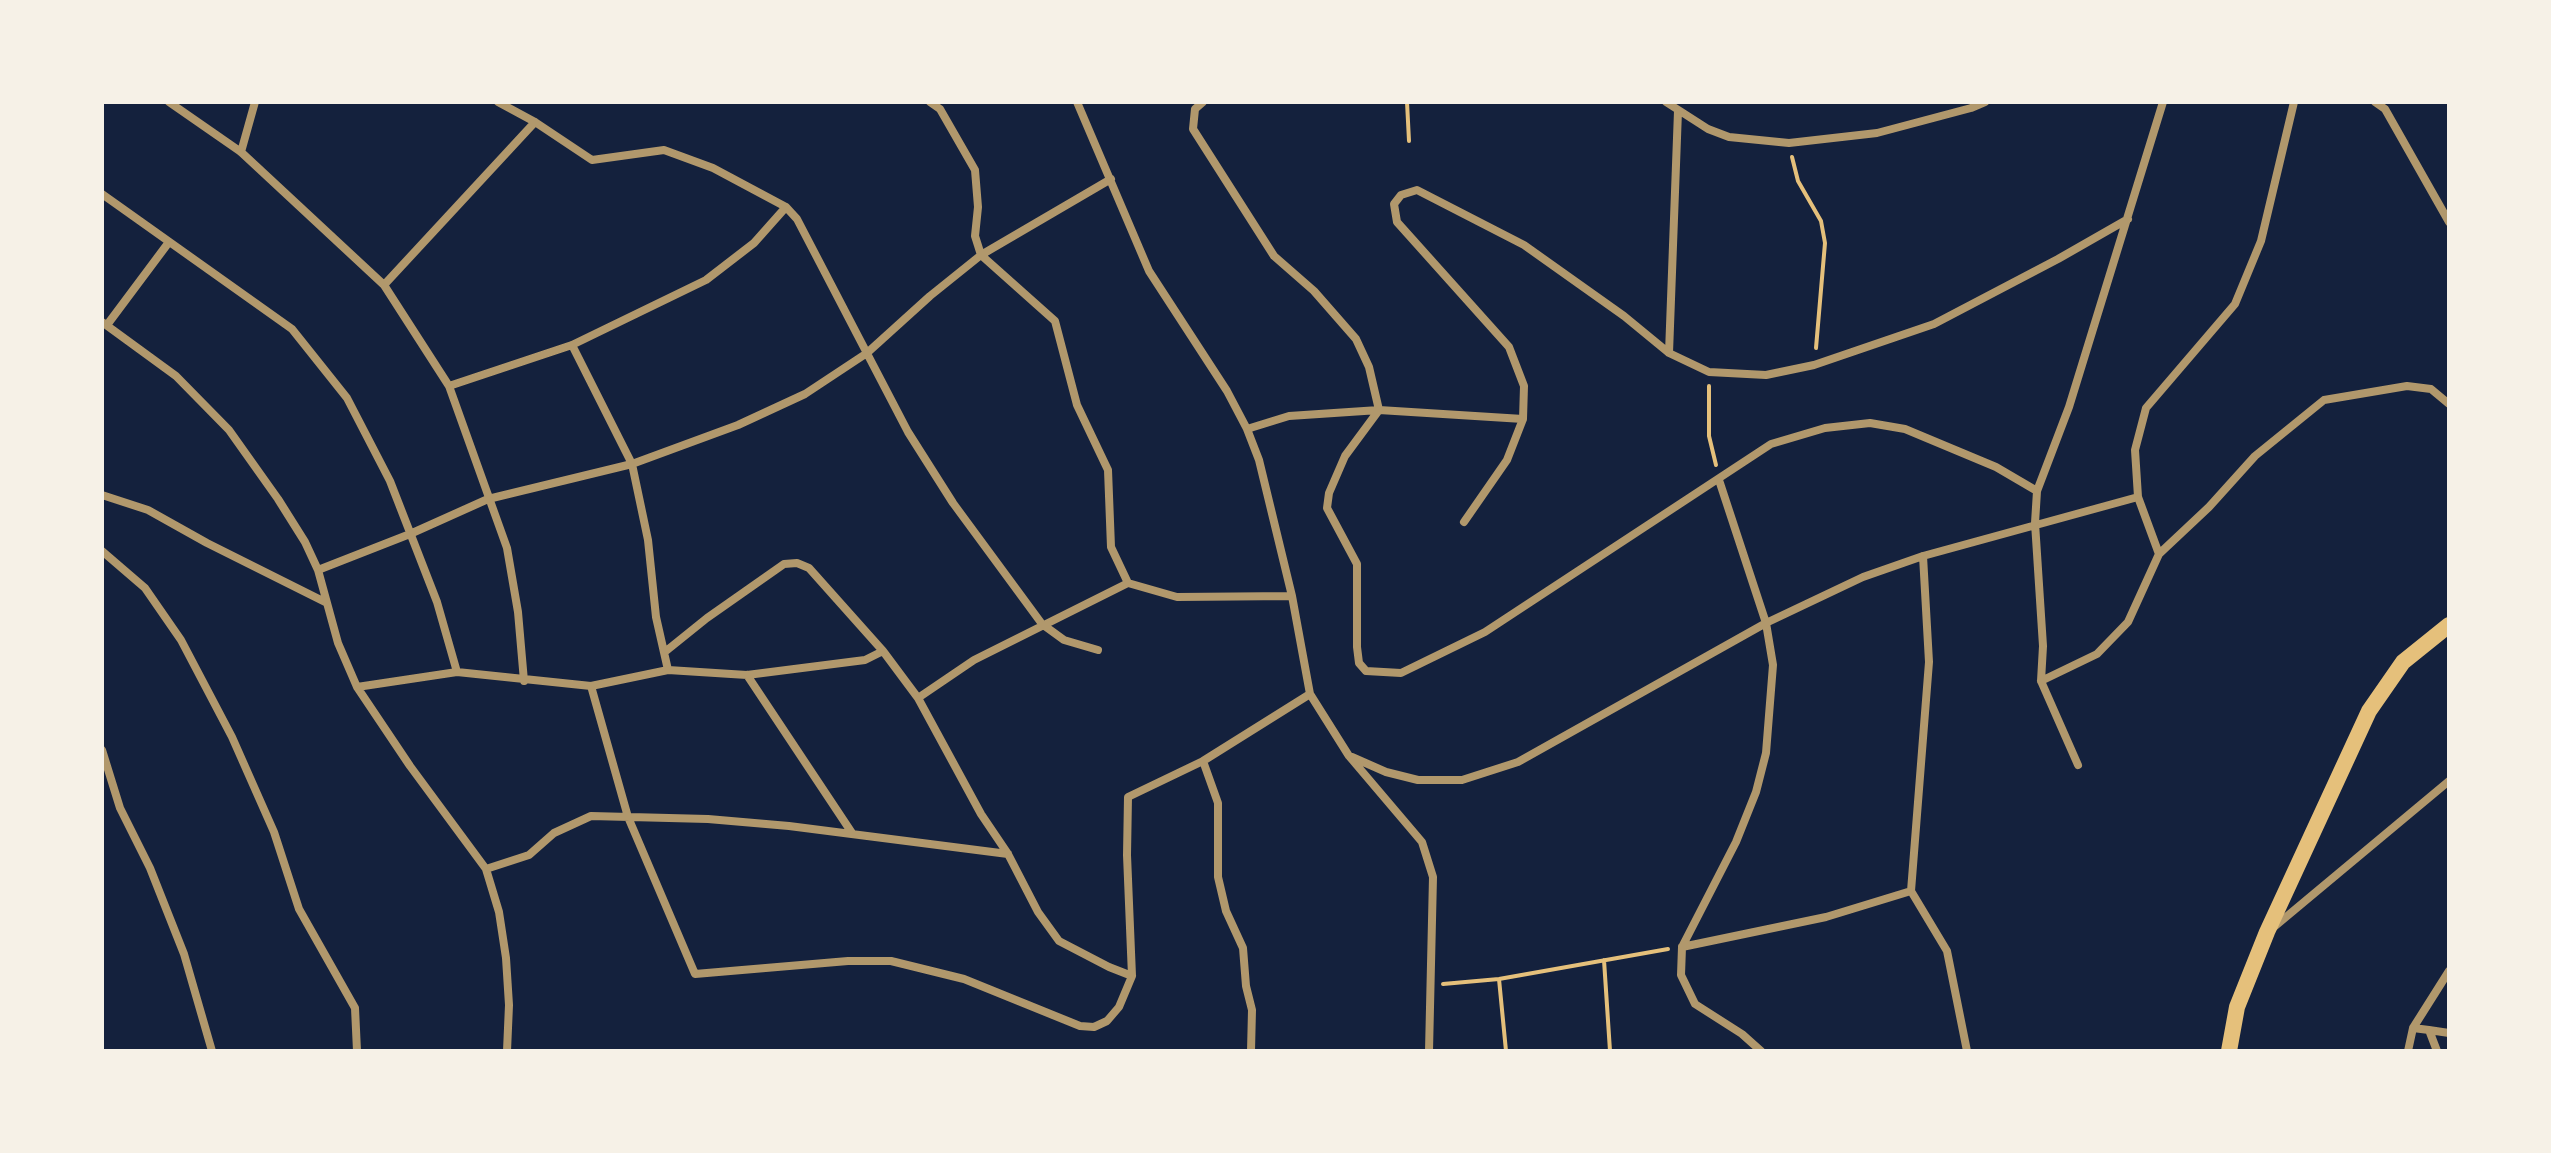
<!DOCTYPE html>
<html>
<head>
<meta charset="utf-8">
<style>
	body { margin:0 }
	#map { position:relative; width:2551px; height:1153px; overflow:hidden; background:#14213d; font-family:"Roboto Condensed",sans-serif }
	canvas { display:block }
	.frame { position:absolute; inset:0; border:104px solid #f6f1e7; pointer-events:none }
</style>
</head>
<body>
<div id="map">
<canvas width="2551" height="1153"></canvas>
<div class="frame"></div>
</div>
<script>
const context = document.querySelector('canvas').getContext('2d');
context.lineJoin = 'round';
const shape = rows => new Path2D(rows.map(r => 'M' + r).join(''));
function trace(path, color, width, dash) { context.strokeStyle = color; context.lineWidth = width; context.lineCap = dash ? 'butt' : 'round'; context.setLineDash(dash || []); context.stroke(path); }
const path = shape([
	[1407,102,1409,141],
	[1792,157,1798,181,1821,221,1825,243,1816,348],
	[1709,386,1709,436,1716,465],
	[1604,960,1610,1051],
	[1499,979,1506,1051],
	[1443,984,1499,979,1668,949]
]);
const minor = shape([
	[169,102,241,152,384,285,449,386,507,548,518,612,524,681],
	[498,102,535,122,592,160,664,150,713,168,786,207,797,219,908,432,953,503,1042,624,1064,640,1098,650],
	[930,102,940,109,975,170,978,207,975,236,981,255,1055,321,1077,405,1108,470,1111,547,1128,583,1177,597,1292,596],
	[1077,102,1149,271,1227,391,1247,429,1259,460,1292,596,1310,694,1349,756,1422,842,1433,877,1429,1051],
	[1203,102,1195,109,1193,129,1274,256,1314,291,1356,339,1369,367,1379,410,1345,456,1329,493,1327,508,1357,564,1357,647,1359,663,1366,671,1401,673,1485,632,1771,444,1825,428,1870,423,1905,429,1996,467,2037,491],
	[1666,102,1708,129,1729,137,1789,143,1877,133,1971,108,1985,102],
	[2375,102,2385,109,2449,222],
	[241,152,255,102],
	[102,194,292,329,347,398,390,481,437,602,457,672],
	[384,285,535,122],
	[102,322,176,376,229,430,278,499,305,542,318,570,338,643,357,687,410,766,486,869,499,912,506,958,509,1005,507,1051],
	[107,325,169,242],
	[572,345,632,464,648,540,656,617,668,670],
	[1669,353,1678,111],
	[449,386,572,345,706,280,754,243,786,207],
	[1247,429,1289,416,1379,410,1523,419],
	[1719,480,1766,623,1773,665,1766,753,1756,792,1736,842,1682,947,1681,975,1695,1004,1742,1034,1761,1051],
	[102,495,148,510,207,543,325,602],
	[1464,522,1507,460,1523,419,1524,386,1509,347,1397,222,1394,204,1401,195,1417,190,1524,245,1624,316,1669,353,1709,372,1766,375,1814,365,1934,324,2058,259,2128,219],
	[102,551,145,588,181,640,232,737,274,832,299,909,355,1008,357,1051],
	[2159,554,2209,507,2255,456,2324,400,2407,386,2431,389,2449,404],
	[1923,556,1929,662,1911,891,1947,951,1967,1051],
	[318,570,410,534,488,499,632,464,738,425,805,394,867,353,930,296,981,255,1111,179],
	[666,651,707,618,784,564,797,563,809,568,883,651,918,698,981,814,1008,854,1038,912,1059,941,1109,967,1132,976],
	[747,675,852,833],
	[2041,681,2043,646,2035,523,2037,491,2069,407,2163,102],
	[591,686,628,817,695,974,848,961,891,961,964,979,1080,1026,1094,1027,1107,1021,1119,1007,1132,976,1127,855,1128,797,1203,761,1310,694],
	[357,687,457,672,591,686,668,670,747,675,865,660,883,651],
	[918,698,974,660,1128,583],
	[102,750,120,808,150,868,184,954,212,1051],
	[1352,757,1386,772,1418,780,1462,780,1518,762,1766,623,1863,577,1923,556,2138,497],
	[1203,761,1218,803,1218,877,1226,911,1243,948,1246,986,1252,1010,1251,1051],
	[2078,765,2041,681,2097,654,2128,622,2159,554,2138,497,2135,450,2146,408,2235,304,2261,241,2294,102],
	[486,869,529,855,554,833,591,816,708,819,789,826,1008,854],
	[2274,927,2449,781],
	[1682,947,1826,917,1911,891],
	[2413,1028,2429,1030,2437,1051],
	[2429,1030,2449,1033],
	[2408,1051,2413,1028,2449,971]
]);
const secondary = shape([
	[2229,1051,2237,1007,2267,932,2369,711,2403,662,2449,625]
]);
trace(path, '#e5c07b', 4);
trace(minor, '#b1986c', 8);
trace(secondary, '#e5c07b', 16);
</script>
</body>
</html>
